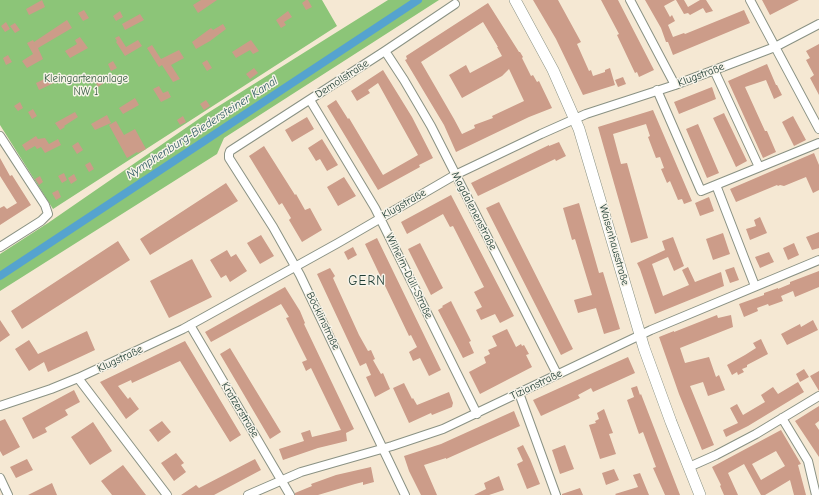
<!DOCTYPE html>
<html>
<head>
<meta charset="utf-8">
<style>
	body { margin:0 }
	canvas { display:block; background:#f5e8d3 }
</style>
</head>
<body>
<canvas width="819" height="495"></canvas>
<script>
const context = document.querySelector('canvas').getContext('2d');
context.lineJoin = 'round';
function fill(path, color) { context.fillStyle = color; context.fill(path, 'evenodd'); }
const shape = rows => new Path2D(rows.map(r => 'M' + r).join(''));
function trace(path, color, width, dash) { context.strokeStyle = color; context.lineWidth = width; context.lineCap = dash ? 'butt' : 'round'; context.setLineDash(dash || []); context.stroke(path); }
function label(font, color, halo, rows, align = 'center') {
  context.font = font + ' "Comic Neue",sans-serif'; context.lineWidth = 3; context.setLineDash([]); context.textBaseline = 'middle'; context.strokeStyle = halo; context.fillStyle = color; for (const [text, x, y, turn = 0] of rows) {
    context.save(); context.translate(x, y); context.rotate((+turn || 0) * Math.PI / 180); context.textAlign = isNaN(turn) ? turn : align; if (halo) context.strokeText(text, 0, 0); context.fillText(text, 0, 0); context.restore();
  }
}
const green = shape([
	[0,0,322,0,337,26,53,209,0,125],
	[388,0,439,0,224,138,217,154,0,291,0,254,48,223,206,114]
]);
const canal = shape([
	[0,276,418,0]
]);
const building = shape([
	[42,0,45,7,29,15,26,9],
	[201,0,217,0,198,13,193,5],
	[306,0,308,0,312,7,306,10,302,3],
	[533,0,558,0,581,42,577,44,589,71,591,70,593,76,605,72,605,70,610,68,615,85,583,95,556,39],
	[601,0,618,0,654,70,639,77,637,72,635,73,617,35,619,34],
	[645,0,675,0,664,6,670,17,672,15,675,21,668,25,673,37,684,33,685,34,744,10,750,23,673,55,668,42,666,42,661,28],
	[676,0,684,0,688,7,700,0,706,0,713,11,706,13,703,8,690,15,688,13,684,14],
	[762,0,799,0,770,15],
	[488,3,519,52,520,52,523,57,522,58,531,76,533,75,537,82,539,81,552,108,529,117,456,152,444,125,405,60,407,59,406,56],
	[483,22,498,47,497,47,502,56,470,73,466,65,449,75,462,98,502,76,509,69,524,101,492,116,493,118,474,125,475,128,462,134,454,119,421,62],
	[84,10,89,18,83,21,78,13],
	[120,11,123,17,116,21,113,16],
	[288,11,292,17,284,22,286,25,281,28,276,20],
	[140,14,144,20,125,30,122,24],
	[67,20,72,28,38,48,43,59,27,68,22,61,33,54,27,43,33,40,34,42],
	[6,22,10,29,5,32,1,26],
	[15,23,20,30,15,33,10,26],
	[223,24,226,29,210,41,196,49,192,42,211,28,213,30],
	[119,36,126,47,138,40,142,46,125,56,116,42,117,41,115,38],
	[80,37,88,48,70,58,65,51,77,44,75,40],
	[251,40,259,51,253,54,250,50,236,58,232,52],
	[819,44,819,95,810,78,814,75,806,60,810,58,806,51],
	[152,45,161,59,179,50,184,58,171,65,180,79,173,82,162,65,159,67,147,48],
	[8,55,12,62,6,65,3,58],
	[207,60,212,68,207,71,202,63],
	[113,61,117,68,111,71,108,64],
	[767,64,776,85,777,85,782,95,774,99,766,80,745,87,765,131,767,131,776,152,763,158,728,81],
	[254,68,258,73,250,79,246,74],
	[383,70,412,117,433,158,419,165,420,167,378,190,327,106,336,100,348,119,349,118,383,175,418,155,378,83,368,90,370,93,357,101,351,91],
	[53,75,56,82,39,90,36,83],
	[99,76,104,83,98,87,94,79],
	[623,77,626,84,618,87,615,80],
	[159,86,163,93,168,91,171,97,161,102,153,89],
	[712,87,716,99,679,114,674,102],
	[135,98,139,105,123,114,119,108],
	[206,100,210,106,204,110,200,104],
	[20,102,23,108,18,111,14,106],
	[33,109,37,116,32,119,28,112],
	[653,110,692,201,684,204,682,199,678,200,670,181,667,183,661,169,664,168,660,157,656,158,648,137,650,136,646,124,613,134,621,164,627,163,648,238,631,243,598,127],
	[75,112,78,117,64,126,65,127,60,130,55,123],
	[724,113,747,161,736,167,713,118],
	[107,115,111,123,95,130,91,124],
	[183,116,186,122,180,125,177,120],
	[793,116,806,140,794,146,782,122],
	[307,117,314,129,292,142,285,130],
	[116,121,124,135,135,129,146,149,138,153,137,152,127,158,109,125],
	[698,124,719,173,707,178,686,129],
	[36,136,38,139,45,138,49,144,58,139,61,145,45,153,41,147,37,149,35,146,26,151,22,145],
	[322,139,338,165,327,171,320,159,316,161,308,148],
	[78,142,83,150,77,154,72,146],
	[559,142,566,156,556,161,555,159,478,196,471,183,549,145,549,146],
	[264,146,295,195,296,194,305,210,310,208,322,230,302,242,289,220,291,218,282,203,279,205,249,156],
	[814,153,819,165,819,190,813,193,806,177,784,186,780,185,778,186,777,185,736,202,730,189],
	[0,158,10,176,12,175,31,205,0,225,0,208,4,206,7,209,17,203,0,176],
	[90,162,94,169,89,172,85,165],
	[64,173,67,180,62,183,58,176],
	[74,174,77,180,71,184,68,178],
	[40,176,43,182,39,185,35,179],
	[344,177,356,196,338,206,327,187],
	[226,183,238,201,150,255,140,239],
	[58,190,61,197,56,200,52,193],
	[451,195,514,316,500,323,495,314,481,320,476,310,482,307,474,292,484,287,453,226,450,227,443,214,407,234,401,222],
	[709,197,714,211,700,216,695,203],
	[499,202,573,349,561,355,486,208],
	[579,203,599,273,603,272,620,329,604,334,596,308,578,313,574,300,592,295,575,239,572,240,563,208],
	[760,217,767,233,750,240,746,229,756,226,754,220],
	[819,232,819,248,812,250,806,237],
	[723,233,730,254,713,260,706,239],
	[261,235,274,256,260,264,247,243],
	[673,237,684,266,674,271,668,257,652,264,663,296,689,285,682,270,688,267,695,282,721,272,724,286,655,314,640,269,637,263,665,250,662,241],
	[377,238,441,370,429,376,420,358,413,361,409,352,417,347,411,335,409,336,365,244],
	[118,241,130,260,22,329,11,311],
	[420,243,443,288,431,295,408,249],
	[794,243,799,255,788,260,783,248],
	[353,247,357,255,348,260,344,252],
	[227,250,231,257,236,254,247,271,230,282,226,275,221,278,210,260],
	[769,252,774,262,760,268,755,257],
	[192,259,212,297,169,318,150,281],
	[734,267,739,280,730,283,725,270],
	[330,268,335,276,333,278,359,335,368,351,371,350,375,359,373,360,381,374,383,373,390,389,375,397,366,377,371,375,366,363,360,366,317,274],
	[819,271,819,287,795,297,793,291,781,296,783,301,769,306,768,304,757,308,758,311,744,317,739,304,764,295,764,293,778,288,778,289,790,284,790,282],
	[285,287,300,311,305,323,304,324,354,429,346,433,347,441,318,448,283,460,279,449,304,441,301,433,310,430,312,437,341,430,311,368,306,371,302,362,307,360,286,318,289,317,281,304,211,342,205,332],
	[451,301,471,341,469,342,474,353,463,358,438,310,443,307,442,306],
	[717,315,718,318,731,315,733,327,680,348,685,363,709,357,716,377,719,375,725,390,708,396,703,382,690,386,714,445,702,450,679,394,659,337,674,331,674,332],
	[0,320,10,335,0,342],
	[813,320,818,330,787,345,781,334,800,324,801,327],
	[507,329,516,347,521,344,522,346,524,345,529,354,526,355,532,367,480,394,469,372,486,363,484,357,490,354,488,350,497,346,492,336],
	[87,331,95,350,48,372,44,362,29,371,15,349,29,340,38,354],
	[761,339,768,354,747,365,747,367,742,369,744,372,738,375,737,372,732,375,727,365,745,355,756,348,753,343],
	[185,341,241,435,230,442,180,361,132,383,131,380,118,386,128,399,130,397,139,409,126,419,100,382],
	[230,348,281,432,270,439,220,354],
	[628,357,635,373,593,392,591,388,578,395,580,398,541,416,533,400],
	[804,369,809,377,800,382,796,374],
	[819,371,819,391,810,376],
	[798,382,804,392,748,426,726,437,723,430,738,423,730,408,737,404,743,415,765,402,761,395,773,387,778,394],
	[404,383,412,399,413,398,417,405,449,392,453,403,452,407,432,415,431,413,409,423,393,388],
	[637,386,640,395,641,394,680,495,665,495,653,468,656,467,643,432,639,434,627,400,634,397,631,388],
	[74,390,80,402,65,410,68,415,45,428,47,432,33,439,22,418],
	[819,406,819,421,815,424,819,430,819,457,795,421],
	[604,409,613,433,609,434,616,454,600,459,589,425,596,423,595,421,599,419,597,413],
	[514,411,520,426,446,459,446,458,424,465,437,495,421,495,409,471,404,456,441,444],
	[5,419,20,447,3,456,0,451,0,421],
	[162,421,171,432,158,442,149,430],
	[93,422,112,451,90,465,71,437],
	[781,430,801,464,798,465,806,495,794,495,790,480,765,495,761,495,744,464,728,473,738,495,724,495,720,486,721,485,712,467],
	[776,451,785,466,761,480,752,464],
	[523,445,530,459,540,484,527,489,517,464,523,461,517,448],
	[565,445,574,469,560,474,552,450],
	[176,453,184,463,181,465,186,472,174,481,161,463],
	[27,459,33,470,16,478,10,467],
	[255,459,261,470,214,495,181,495,196,485,199,488],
	[123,465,146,495,112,495,101,481],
	[371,467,374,482,363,485,363,482,355,484,318,495,295,495,295,493,312,486,311,484,336,475],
	[614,469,619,480,606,485,602,473],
	[640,473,649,495,616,495,615,494,638,487,633,475],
	[499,476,504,490,489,495,474,495,486,489,484,483],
	[52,483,57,495,28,495],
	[580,488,583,495,562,495,562,494]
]);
const street = shape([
	[630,0,675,85],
	[750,0,819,129],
	[385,51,404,80,431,126,557,374],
	[714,70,759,167],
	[657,90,701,191,819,143],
	[310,100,375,208,477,414],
	[0,136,45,205,48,214,41,221,0,247],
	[716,185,755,286],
	[190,325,290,495],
	[78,378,167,495],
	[519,393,556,495],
	[0,406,51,389,78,378,183,329,338,243,455,175,541,134,586,114,675,85,775,47,819,24],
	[782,418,808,461,816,495],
	[689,467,716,455,756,434,819,396],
	[0,478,8,495],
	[248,495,301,472,392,446,443,429,651,330,819,260],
	[405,495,300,275,273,227,229,158,229,154,230,151,385,51,455,4]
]);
const secondary = shape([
	[515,0,553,70,579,129,644,348,671,422,700,495]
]);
const streetNames = [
	["Klugstraße",701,75,-21],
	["Demollstraße",342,79,-33],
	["Klugstraße",404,204,-30],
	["Magdalenenstraße",474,211,63],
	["Waisenhausstraße",614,245,74],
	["Wilhelm-Düll-Straße",409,276,64],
	["Böcklinstraße",323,321,64],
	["Klugstraße",120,359,-25],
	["Tizianstraße",536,385,-26],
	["Kratzerstraße",240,410,59]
];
const parkNames = [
	["Kleingartenanlage",86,79],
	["NW 1",86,92]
];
const waterNames = [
	["Nymphenburg-Biedersteiner Kanal",202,128,-33]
];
const quarterNames = [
	["GERN",367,281]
];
fill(green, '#8cc578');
trace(canal, '#55a3cf', 8);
fill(building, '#cc9c89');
trace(street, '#8a9284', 10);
trace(secondary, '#8a9284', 12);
trace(street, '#fff', 8);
trace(secondary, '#fff', 11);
label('11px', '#1f3d34', '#f7f3e8', streetNames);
label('11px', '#3a5f45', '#f7f3e8', parkNames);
label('italic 12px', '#2f5c62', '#f7f3e8', waterNames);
context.letterSpacing = '1px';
label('13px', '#1f3d34', '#f7f3e8', quarterNames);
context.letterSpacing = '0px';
</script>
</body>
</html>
